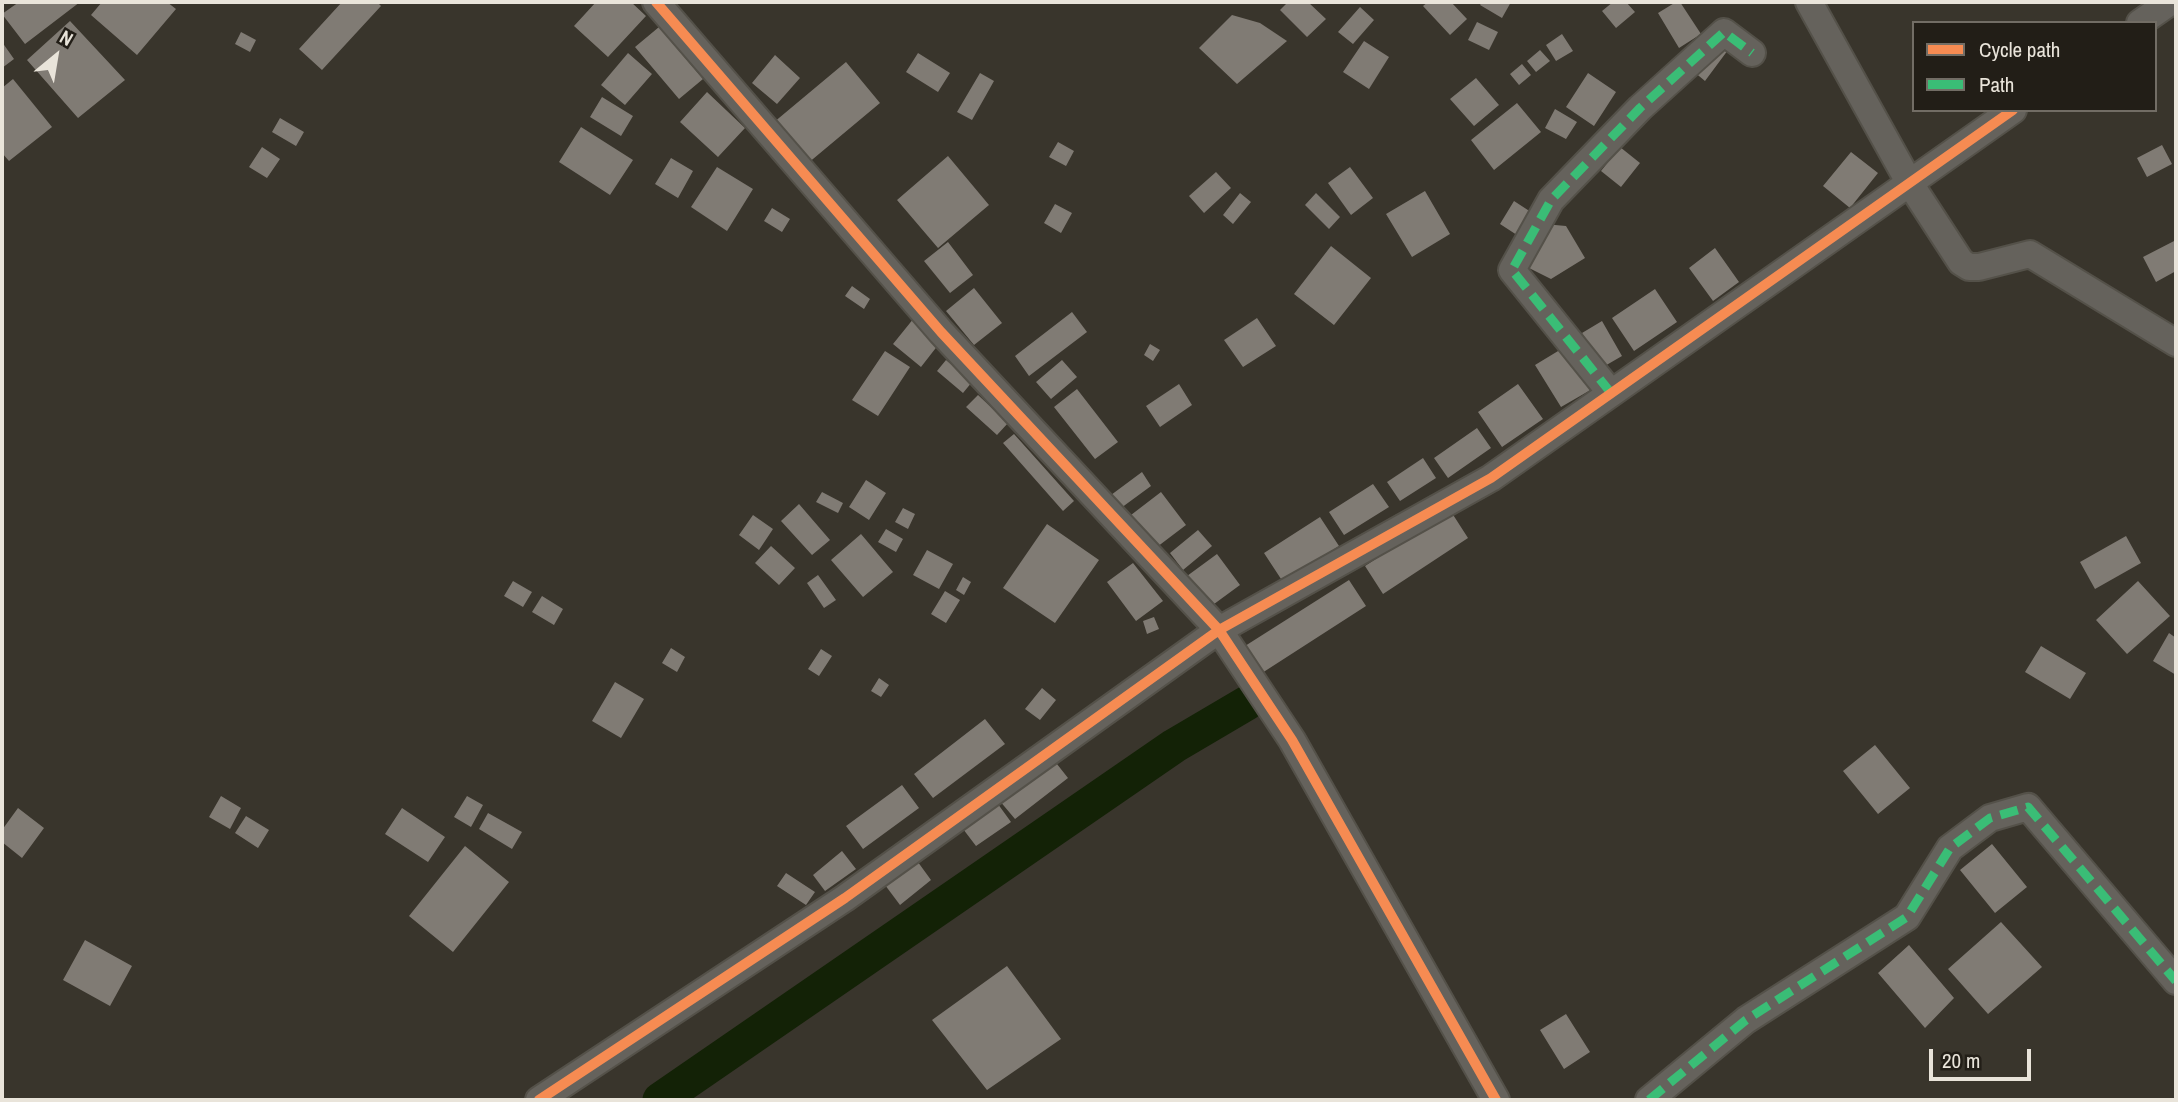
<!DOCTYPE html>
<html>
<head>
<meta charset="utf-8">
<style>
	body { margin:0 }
	#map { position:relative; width:2178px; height:1102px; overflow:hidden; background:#39352c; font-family:"Archivo Narrow",sans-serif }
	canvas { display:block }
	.frame { position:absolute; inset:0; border:4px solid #e9e4da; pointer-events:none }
	.legend { position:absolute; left:1912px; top:21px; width:245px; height:91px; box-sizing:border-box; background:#221e17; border:2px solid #726d65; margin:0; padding:9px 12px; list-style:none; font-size:21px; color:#e9e4da }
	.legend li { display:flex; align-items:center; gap:14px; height:35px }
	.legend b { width:35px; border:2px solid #726d65 }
	.north { position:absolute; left:21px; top:21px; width:70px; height:70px; -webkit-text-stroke:5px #221e17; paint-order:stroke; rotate:30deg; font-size:19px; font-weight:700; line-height:28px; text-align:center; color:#e9e4da }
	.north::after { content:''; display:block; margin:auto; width:24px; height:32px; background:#e9e4da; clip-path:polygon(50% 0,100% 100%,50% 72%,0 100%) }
	.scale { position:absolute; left:1929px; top:1049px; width:102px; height:32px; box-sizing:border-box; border:4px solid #e9e4da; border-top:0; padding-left:9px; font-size:21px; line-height:24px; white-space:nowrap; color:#e9e4da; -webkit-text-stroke:5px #221e17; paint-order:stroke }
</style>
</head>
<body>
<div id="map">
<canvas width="2178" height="1102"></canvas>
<div class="frame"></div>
<ul class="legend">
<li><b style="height:9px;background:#f68b52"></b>Cycle path</li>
<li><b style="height:9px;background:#3abd76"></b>Path</li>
</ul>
<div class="north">N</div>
<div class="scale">20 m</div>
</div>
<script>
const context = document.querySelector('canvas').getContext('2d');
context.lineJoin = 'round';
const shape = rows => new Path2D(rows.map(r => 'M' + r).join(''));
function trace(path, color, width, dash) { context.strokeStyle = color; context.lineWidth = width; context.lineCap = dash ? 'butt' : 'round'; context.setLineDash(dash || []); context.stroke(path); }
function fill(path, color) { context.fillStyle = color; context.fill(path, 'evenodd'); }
const canal = shape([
	[660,1100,1174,746,1247,703]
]);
const building = shape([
	[19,2,80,2,25,44,2,14],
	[102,2,167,2,176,9,137,55,91,15],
	[342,2,377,2,381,6,322,70,299,49],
	[596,2,631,2,646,16,608,57,574,26],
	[1288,2,1308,2,1326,19,1307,37,1280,10],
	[1428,2,1451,2,1467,19,1450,35,1423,6],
	[1482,2,1511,2,1502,18,1480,5],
	[1613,2,1626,2,1635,12,1616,28,1602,11],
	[1676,2,1680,2,1701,34,1679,48,1658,13],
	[1360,7,1374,20,1353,44,1338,32],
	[1232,15,1260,23,1287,41,1237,84,1199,48],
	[70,21,125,80,78,118,27,60],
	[1477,22,1498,32,1489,50,1468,40],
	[659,27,703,79,679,99,635,47],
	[241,32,256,40,250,52,235,44],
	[1562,34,1573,51,1556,61,1546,45],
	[1364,41,1389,57,1369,89,1343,72],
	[1716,41,1728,50,1705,81,1693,71],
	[2,42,14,59,2,68],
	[1540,50,1550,61,1536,72,1527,61],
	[628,53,652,74,625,105,601,85],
	[918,53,950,73,938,92,906,72],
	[775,55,800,78,777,104,752,83],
	[846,62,880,103,807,164,773,123],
	[1522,64,1531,75,1519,85,1510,74],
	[980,73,994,81,972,120,957,112],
	[1588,73,1616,92,1594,126,1566,107],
	[1476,78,1499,105,1474,126,1450,99],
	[13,79,52,127,9,161,2,153,2,88],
	[707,92,745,128,718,157,680,122],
	[602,97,633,116,621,136,590,117],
	[1517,103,1541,132,1494,170,1471,140],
	[1555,109,1577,122,1566,139,1545,128],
	[280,118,304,132,296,146,272,132],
	[581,127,633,160,610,195,559,162],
	[1058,142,1074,151,1066,166,1049,157],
	[2162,145,2172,164,2147,177,2137,158],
	[262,147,280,159,267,178,249,167],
	[1620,147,1640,163,1621,187,1601,171],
	[1851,152,1878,173,1850,208,1823,186],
	[948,156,989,205,938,248,897,200],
	[671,158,693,171,678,198,655,184],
	[717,167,753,189,727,231,691,207],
	[1350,167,1373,198,1351,215,1328,183],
	[1216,172,1231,188,1204,213,1189,196],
	[1425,191,1450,234,1412,257,1386,214],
	[1240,193,1251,202,1233,224,1223,215],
	[1316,193,1340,217,1329,229,1305,205],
	[1514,201,1534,214,1520,237,1500,224],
	[1055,204,1072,213,1061,233,1044,223],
	[772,208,790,219,782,232,764,221],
	[1544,224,1566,226,1585,258,1551,279,1523,265],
	[2176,240,2176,271,2156,282,2143,257],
	[948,242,973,275,950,293,924,261],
	[1331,246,1371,278,1334,325,1294,294],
	[1715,248,1739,282,1713,301,1689,268],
	[852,286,870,299,864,309,845,296],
	[974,288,1002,323,974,345,946,311],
	[1655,289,1677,322,1634,351,1612,318],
	[1072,312,1087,332,1029,376,1015,356],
	[914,318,942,340,921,367,893,344],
	[1257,318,1276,346,1243,367,1224,340],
	[1602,321,1622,356,1603,367,1582,333],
	[1150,344,1160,350,1153,361,1144,355],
	[1568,345,1594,388,1561,407,1535,365],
	[885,351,910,367,878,416,852,400],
	[946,360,972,382,963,393,937,371],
	[1062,360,1077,377,1051,399,1036,382],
	[1179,384,1192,405,1160,427,1146,406],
	[1518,384,1543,419,1502,447,1478,412],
	[1077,389,1118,442,1095,459,1054,407],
	[978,395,1008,423,997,435,966,407],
	[1477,428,1491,448,1448,478,1434,458],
	[1014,434,1074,501,1063,511,1003,443],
	[1423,458,1436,478,1400,501,1387,482],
	[1142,472,1151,486,1121,508,1111,495],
	[866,480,886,493,869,520,849,507],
	[1373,484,1389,507,1344,535,1329,512],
	[822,492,843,503,838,513,816,502],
	[1161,492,1186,525,1157,547,1131,515],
	[799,504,830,540,812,555,781,521],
	[903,508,915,514,908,529,895,522],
	[1450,510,1468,538,1383,594,1365,566],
	[753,515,773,529,759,550,739,535],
	[1320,517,1339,546,1283,582,1264,553],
	[1047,524,1099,560,1055,623,1003,588],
	[886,529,903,539,896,552,878,542],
	[1198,530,1212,546,1183,570,1170,553],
	[861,534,893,572,863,597,831,560],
	[2126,536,2141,563,2095,589,2080,562],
	[771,546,795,568,779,585,755,563],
	[927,550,953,564,939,589,913,575],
	[1217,554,1240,585,1210,607,1187,576],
	[1133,563,1163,601,1136,621,1107,582],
	[818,575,836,600,824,608,807,583],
	[963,577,971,582,964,595,956,590],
	[1349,580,1366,606,1262,673,1245,646],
	[513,581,532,592,523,607,504,596],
	[2138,581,2170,616,2127,654,2096,620],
	[945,591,960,600,946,623,931,614],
	[542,596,563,609,554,625,532,612],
	[1154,617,1159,629,1147,634,1143,621],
	[2169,633,2176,638,2176,675,2153,661],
	[2041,646,2086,673,2070,699,2025,672],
	[671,648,685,657,677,672,662,663],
	[821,649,832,656,819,676,808,669],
	[879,678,889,685,881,697,871,691],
	[615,682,644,699,621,738,592,721],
	[1042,688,1056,700,1040,720,1025,709],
	[985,719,1005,744,933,798,914,774],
	[1875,745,1910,788,1878,814,1843,771],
	[1053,759,1068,778,1015,819,999,800],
	[902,785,919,808,863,849,846,826],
	[221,796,241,808,230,829,209,817],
	[467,796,483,805,471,827,454,817],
	[995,800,1011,822,976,846,960,825],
	[18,808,44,828,22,858,2,842,2,830],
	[402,808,445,837,428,862,385,834],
	[488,813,522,832,512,849,479,829],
	[246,816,269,830,258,848,235,833],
	[1992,844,2027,887,1995,913,1960,870],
	[465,846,509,882,453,952,409,916],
	[842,851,856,869,825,891,813,875],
	[915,858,931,880,900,905,882,881],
	[786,873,815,892,806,905,777,886],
	[2001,922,2042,967,1988,1014,1948,969],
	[85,940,132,966,110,1006,63,980],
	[1909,945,1954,998,1925,1028,1878,973],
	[1007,966,1061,1039,987,1090,932,1020],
	[1566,1014,1590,1052,1564,1069,1540,1030]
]);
const minor = shape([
	[656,2,941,332,1219,630,1292,740,1496,1100],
	[1809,2,1909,182,1961,262,1969,267,1979,267,2030,254,2176,343],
	[2140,23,2170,2],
	[1611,393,1512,270,1551,200,1640,108,1724,32,1752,53],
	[539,1100,845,898,1219,630,1491,478,2013,110],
	[1649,1100,1746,1020,1907,917,1950,848,1990,818,2028,807,2176,981]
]);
const quiet = shape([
	[1611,393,1512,270,1551,200,1640,108,1724,32,1752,53],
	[1649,1100,1746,1020,1907,917,1950,848,1990,818,2028,807,2176,981]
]);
const cycleway = shape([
	[656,2,941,332,1219,630,1292,740,1496,1100],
	[539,1100,845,898,1219,630,1491,478,2013,110]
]);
trace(canal, '#132206', 35);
fill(building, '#807b74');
trace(minor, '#545149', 30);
trace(minor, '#65625c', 26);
trace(quiet, '#3abd76', 9, [18, 9]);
trace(cycleway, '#f68b52', 10);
</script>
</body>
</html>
